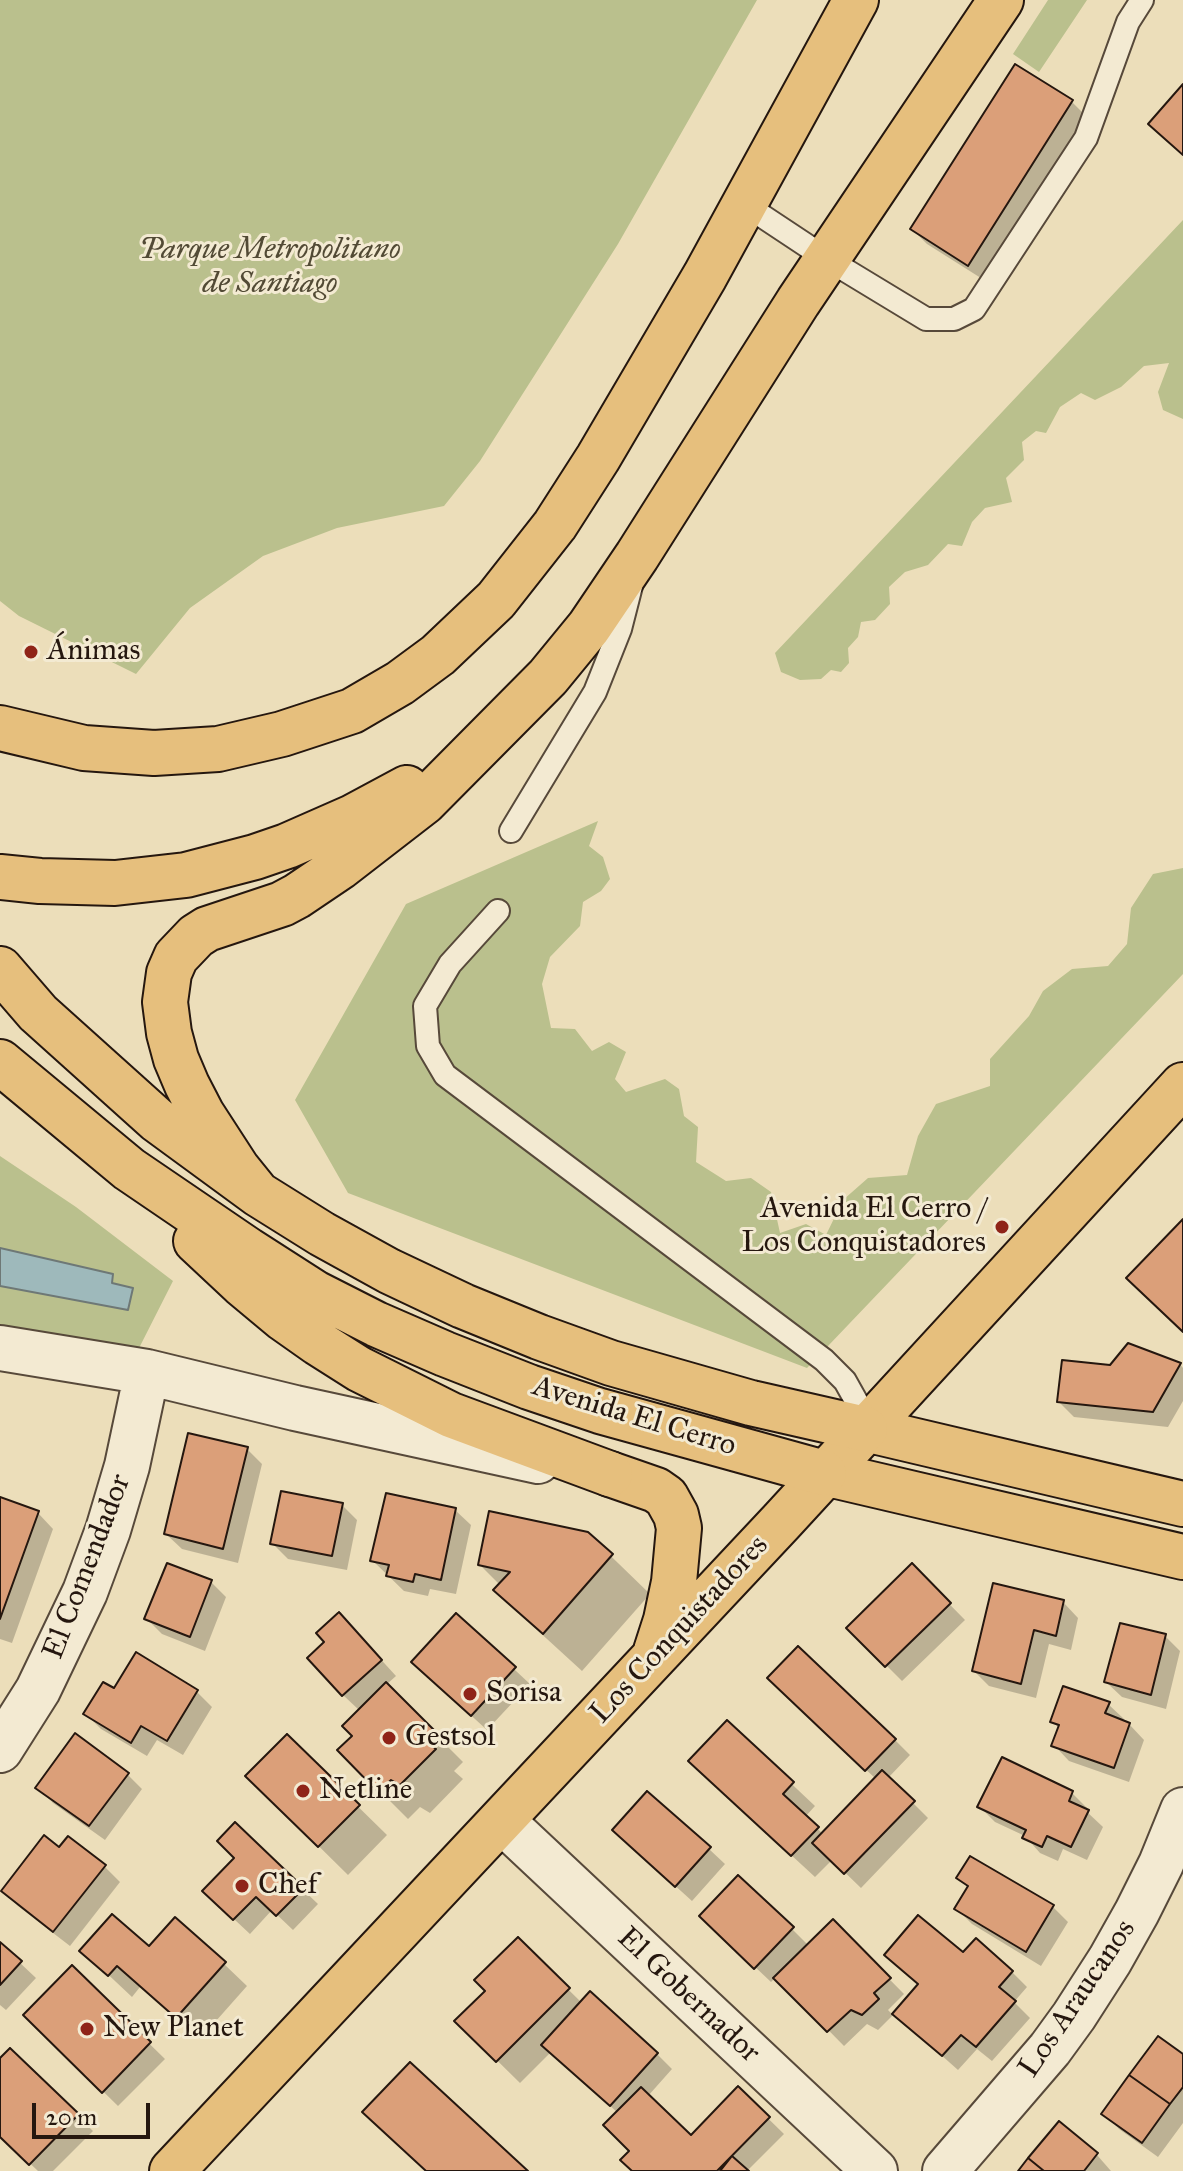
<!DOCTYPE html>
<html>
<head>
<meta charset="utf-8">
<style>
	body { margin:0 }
	#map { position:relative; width:1183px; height:2171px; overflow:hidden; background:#ecdeba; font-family:"IM FELL Great Primer",serif }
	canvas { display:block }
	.scale { position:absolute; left:32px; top:2103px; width:118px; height:36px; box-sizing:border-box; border:4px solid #25170f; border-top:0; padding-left:10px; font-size:24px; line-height:28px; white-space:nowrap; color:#25170f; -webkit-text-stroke:6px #f3ead2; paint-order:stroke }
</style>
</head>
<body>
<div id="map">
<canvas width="1183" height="2171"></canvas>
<div class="scale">20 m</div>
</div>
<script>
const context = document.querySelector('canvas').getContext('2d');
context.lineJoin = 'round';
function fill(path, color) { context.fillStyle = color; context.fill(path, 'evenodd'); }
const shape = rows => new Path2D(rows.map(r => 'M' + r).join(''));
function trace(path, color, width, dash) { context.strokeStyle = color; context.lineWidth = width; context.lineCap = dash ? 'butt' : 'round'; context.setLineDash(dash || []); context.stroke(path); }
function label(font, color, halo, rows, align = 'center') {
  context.font = font + ' "IM FELL Great Primer",serif'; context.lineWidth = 6; context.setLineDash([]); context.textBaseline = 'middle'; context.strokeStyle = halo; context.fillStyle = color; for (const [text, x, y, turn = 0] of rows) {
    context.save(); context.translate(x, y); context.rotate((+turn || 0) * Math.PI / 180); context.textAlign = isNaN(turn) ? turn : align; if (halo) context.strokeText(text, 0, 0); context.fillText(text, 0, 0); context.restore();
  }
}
const green = shape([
	[0,0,757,0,618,244,480,461,444,506,337,528,263,556,190,608,136,674,19,616,0,601],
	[1048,0,1087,0,1039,72,1013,54],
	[1183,220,1183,419,1163,410,1158,392,1169,363,1144,366,1121,387,1095,400,1081,393,1060,407,1046,433,1036,431,1022,442,1024,460,1006,478,1012,502,985,508,972,522,962,546,948,544,928,565,905,572,889,587,890,604,875,620,861,622,858,637,848,648,849,663,841,672,831,670,821,679,800,680,781,672,775,653],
	[598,821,589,846,603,857,610,879,601,891,583,902,580,926,550,957,542,984,551,1028,575,1029,592,1051,609,1042,626,1052,615,1079,626,1092,665,1079,679,1089,684,1116,698,1127,696,1162,726,1181,751,1178,771,1192,780,1233,806,1224,826,1235,843,1200,868,1178,907,1175,918,1136,936,1104,990,1086,990,1059,1029,1016,1043,991,1072,969,1108,966,1127,944,1131,908,1153,874,1183,868,1183,974,807,1368,348,1193,295,1100,406,904],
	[0,1156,76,1207,173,1281,135,1356,0,1333]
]);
const water = shape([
	[0,1248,113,1274,112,1283,133,1288,128,1310,0,1286,0,1248]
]);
const shadow = shape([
	[1072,102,1087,117,984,280,927,244,912,229],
	[1180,1364,1183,1368,1183,1401,1168,1427,1074,1417,1059,1402,1110,1367],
	[247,1449,262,1464,238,1563,182,1549,166,1534],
	[0,1499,38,1513,53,1529,12,1643,0,1639],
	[342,1505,357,1520,347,1570,288,1559,272,1543],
	[455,1510,471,1525,456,1594,430,1589,428,1596,404,1591,373,1561],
	[587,1533,650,1594,582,1671,535,1628,496,1590,500,1585,480,1565],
	[912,1566,965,1620,902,1681,849,1628],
	[211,1582,226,1597,205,1651,162,1634,147,1619],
	[1063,1602,1078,1618,1071,1650,1049,1644,1036,1698,989,1686,974,1671],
	[457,1616,530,1684,487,1730,429,1677],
	[354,1630,396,1676,386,1685,463,1762,454,1771,463,1779,430,1813,420,1807,408,1819,339,1750,355,1736,360,1711,343,1695],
	[1165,1636,1180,1651,1166,1709,1122,1697,1106,1682],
	[136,1655,197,1692,212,1707,183,1755,157,1740,147,1756,101,1729,86,1714,115,1691],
	[785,1694,895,1740,910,1755,888,1778,928,1818,861,1888,832,1860,815,1877,713,1783,727,1723,815,1806,805,1817,823,1834,876,1779],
	[1108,1704,1124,1719,1122,1722,1129,1724,1144,1740,1129,1782,1069,1761,1054,1745,1060,1729,1052,1721],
	[287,1737,387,1835,348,1875,277,1805],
	[127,1774,142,1789,105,1840,53,1803,38,1787],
	[1072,1793,1087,1808,1086,1811,1103,1827,1087,1860,1063,1849,1058,1861,1040,1853,1025,1836,995,1822,980,1807],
	[235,1825,318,1904,293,1930,272,1910,250,1934,220,1906,236,1858],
	[68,1839,105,1867,120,1882,70,1946,18,1906,3,1891,60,1850],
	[630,1845,709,1849,725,1864,692,1901],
	[958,1878,1053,1907,1068,1922,1041,1966,972,1924,957,1909,969,1888],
	[833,1922,904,1994,888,2010,893,2015,878,2030,867,2024,844,2046,776,1977,771,1982,717,1931,792,1929,809,1946],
	[518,1940,582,2003,657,2054,672,2069,648,2096,691,2138,738,2089,784,2134,747,2171,634,2171,632,2151,618,2113,551,2052,520,2083,457,2021,488,1991],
	[0,1944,36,1978,6,2010,0,2005],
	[149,1949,224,1964,247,1986,200,2039,140,1987,132,1997,82,1950],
	[963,1955,1012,1972,1027,1987,1014,2002,1030,2018,992,2061,977,2049,958,2070,895,2014,920,1985,902,1970],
	[72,1968,165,2059,118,2106,26,2016],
	[10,2051,93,2131,53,2171,38,2171,0,2135,0,2061],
	[1183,2056,1183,2123,1158,2157,1119,2129,1104,2113],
	[1059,2124,1097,2155,1111,2171,1021,2171]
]);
const building = shape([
	[1015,64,1073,100,968,266,910,229,1015,64],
	[1183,84,1183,155,1148,124,1183,84],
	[1183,1219,1183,1332,1126,1278,1183,1219],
	[1128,1343,1181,1363,1153,1412,1057,1402,1062,1360,1110,1365,1128,1343],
	[188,1433,248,1447,223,1549,164,1534,188,1433],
	[281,1491,343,1503,332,1556,270,1544,281,1491],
	[386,1493,456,1508,441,1580,415,1574,413,1582,386,1576,389,1565,370,1561,386,1493],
	[0,1497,39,1511,0,1619,0,1497],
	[489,1511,588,1532,613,1554,543,1634,493,1590,510,1572,478,1565,489,1511],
	[167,1563,212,1580,190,1637,144,1619,167,1563],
	[912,1563,951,1603,885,1667,846,1628,912,1563],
	[993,1583,1064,1600,1056,1636,1034,1630,1021,1684,972,1671,993,1583],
	[339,1612,382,1660,342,1696,307,1658,324,1642,316,1633,339,1612],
	[456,1613,516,1667,471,1716,411,1662,456,1613],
	[1120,1623,1166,1634,1151,1695,1104,1682,1120,1623],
	[798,1646,896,1739,865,1771,767,1678,798,1646],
	[136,1652,198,1690,167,1741,141,1726,131,1743,83,1714,103,1682,114,1688,136,1652],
	[386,1682,436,1732,426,1741,436,1749,400,1785,391,1780,378,1792,337,1750,352,1736,342,1726,386,1682],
	[1063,1686,1110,1702,1105,1713,1130,1723,1114,1768,1051,1746,1059,1725,1050,1722,1063,1686],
	[727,1720,794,1782,783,1794,819,1827,791,1856,688,1761,727,1720],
	[75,1733,129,1773,89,1826,35,1788,75,1733],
	[287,1734,360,1805,318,1847,245,1776,287,1734],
	[1002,1757,1073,1791,1069,1801,1089,1810,1071,1847,1047,1836,1042,1847,1022,1838,1026,1830,977,1807,1002,1757],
	[882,1770,915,1801,844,1874,812,1843,882,1770],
	[647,1791,711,1847,675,1887,612,1830,647,1791],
	[235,1822,304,1888,276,1916,256,1897,233,1920,202,1891,234,1858,217,1841,235,1822],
	[44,1835,59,1847,68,1836,106,1865,53,1932,1,1891,44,1835],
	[970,1856,1054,1905,1026,1952,954,1909,968,1886,956,1878,970,1856],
	[738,1875,794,1927,754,1969,699,1916,738,1875],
	[112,1914,149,1946,175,1917,226,1962,176,2018,117,1966,108,1976,79,1951,112,1914],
	[918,1915,963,1952,976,1938,1013,1971,999,1987,1016,2001,976,2047,961,2035,942,2056,892,2014,918,1984,884,1955,918,1915],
	[833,1919,891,1978,874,1993,879,1999,862,2015,851,2010,827,2032,773,1978,833,1919],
	[518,1937,570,1988,496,2062,454,2021,485,1991,474,1980,518,1937],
	[0,1942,22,1961,0,1985,0,1942],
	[72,1965,151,2042,102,2093,23,2015,72,1965],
	[590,1991,658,2053,610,2106,541,2045,590,1991],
	[1158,2036,1183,2054,1183,2087,1170,2104,1129,2075,1158,2036],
	[10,2048,79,2114,29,2165,0,2137,0,2058,10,2048],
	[410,2062,528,2171,426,2171,362,2112,410,2062],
	[1129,2075,1170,2104,1142,2143,1101,2114,1129,2075],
	[738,2086,770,2117,717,2171,632,2171,620,2160,629,2151,603,2125,641,2087,691,2135,738,2086],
	[1059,2121,1098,2153,1084,2171,1044,2171,1028,2158,1059,2121],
	[732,2156,749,2171,720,2171,732,2156],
	[1028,2158,1044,2171,1018,2171,1028,2158]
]);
const lane = shape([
	[744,204,827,259,926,319,954,319,974,309,1086,138,1128,22,1142,0],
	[511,831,595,692,620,629,631,586],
	[498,911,450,964,425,1006,428,1046,445,1075,824,1360,845,1381,859,1406,865,1429]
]);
const street = shape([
	[0,1348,147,1372,295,1408,538,1461],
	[0,1750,38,1690,85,1592,108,1530,127,1466,147,1372],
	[502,1821,875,2171],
	[945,2171,1050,2049,1074,2016,1110,1960,1137,1912,1161,1864,1183,1810]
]);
const primary = shape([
	[865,1429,1183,1504],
	[824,1473,1183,1557],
	[610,1474,656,1490,666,1497,676,1515,679,1528,674,1582,666,1620,656,1651],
	[172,2171,781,1522,1183,1085]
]);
const highway = shape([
	[0,728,84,748,154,753,218,749,282,734,352,711,400,683,438,655,496,600,555,525,598,458,705,276,856,0],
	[0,877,40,881,115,883,186,875,255,857,287,846,353,817,407,788],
	[0,969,38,1013,157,1120,258,1194,322,1234,389,1271,463,1306,539,1337,611,1363,751,1403,865,1429],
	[0,1062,129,1169,248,1250,315,1293,376,1324,445,1354,529,1387,600,1411,824,1473],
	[258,1194,237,1168,202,1114,187,1085,176,1059,169,1033,165,1002,169,973,176,957,196,936,207,929,282,904,297,896,340,867,424,802,548,677,589,627,637,556,798,302,1001,0],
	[196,1241,242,1284,284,1319,318,1343,359,1369,451,1415,610,1474]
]);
const markers = [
	[31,652,8,"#8f2418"],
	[1002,1227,8,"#8f2418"],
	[470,1694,8,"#8f2418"],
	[389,1738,8,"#8f2418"],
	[303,1791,8,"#8f2418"],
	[242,1886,8,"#8f2418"],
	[87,2029,8,"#8f2418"]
];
const parkNames = [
	["Parque Metropolitano",270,251],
	["de Santiago",270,285]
];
const poiNames = [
	["Ánimas",47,652],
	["Avenida El Cerro /",986,1210,"right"],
	["Los Conquistadores",986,1244,"right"],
	["Sorisa",486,1694],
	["Gestsol",405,1738],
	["Netline",319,1791],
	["Chef",258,1886],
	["New Planet",103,2029]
];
const streetNames = [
	["Avenida El Cerro",634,1417,17],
	["El Comendador",88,1567,-69],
	["Los Conquistadores",680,1630,-47],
	["El Gobernador",688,1996,43],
	["Los Araucanos",1078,1999,-56]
];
fill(green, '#bac08d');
fill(water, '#9eb9bb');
trace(water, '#6e7876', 2);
fill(shadow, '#0003');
fill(building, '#db9f79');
trace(building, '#25170f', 2);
trace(lane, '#57493a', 26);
trace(street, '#57493a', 48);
trace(primary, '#25170f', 48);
trace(highway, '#25170f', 48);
trace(lane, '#f3ead2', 22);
trace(street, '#f3ead2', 44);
trace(primary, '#e6bf7d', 44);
trace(highway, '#e6bf7d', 44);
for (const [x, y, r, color] of markers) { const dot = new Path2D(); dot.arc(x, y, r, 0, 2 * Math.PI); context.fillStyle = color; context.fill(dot); trace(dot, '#f3ead2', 3); }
label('italic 30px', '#524a35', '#f3ead2', parkNames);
label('30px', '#25170f', '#f3ead2', poiNames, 'left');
label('30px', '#25170f', '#f3ead2', streetNames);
</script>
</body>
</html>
